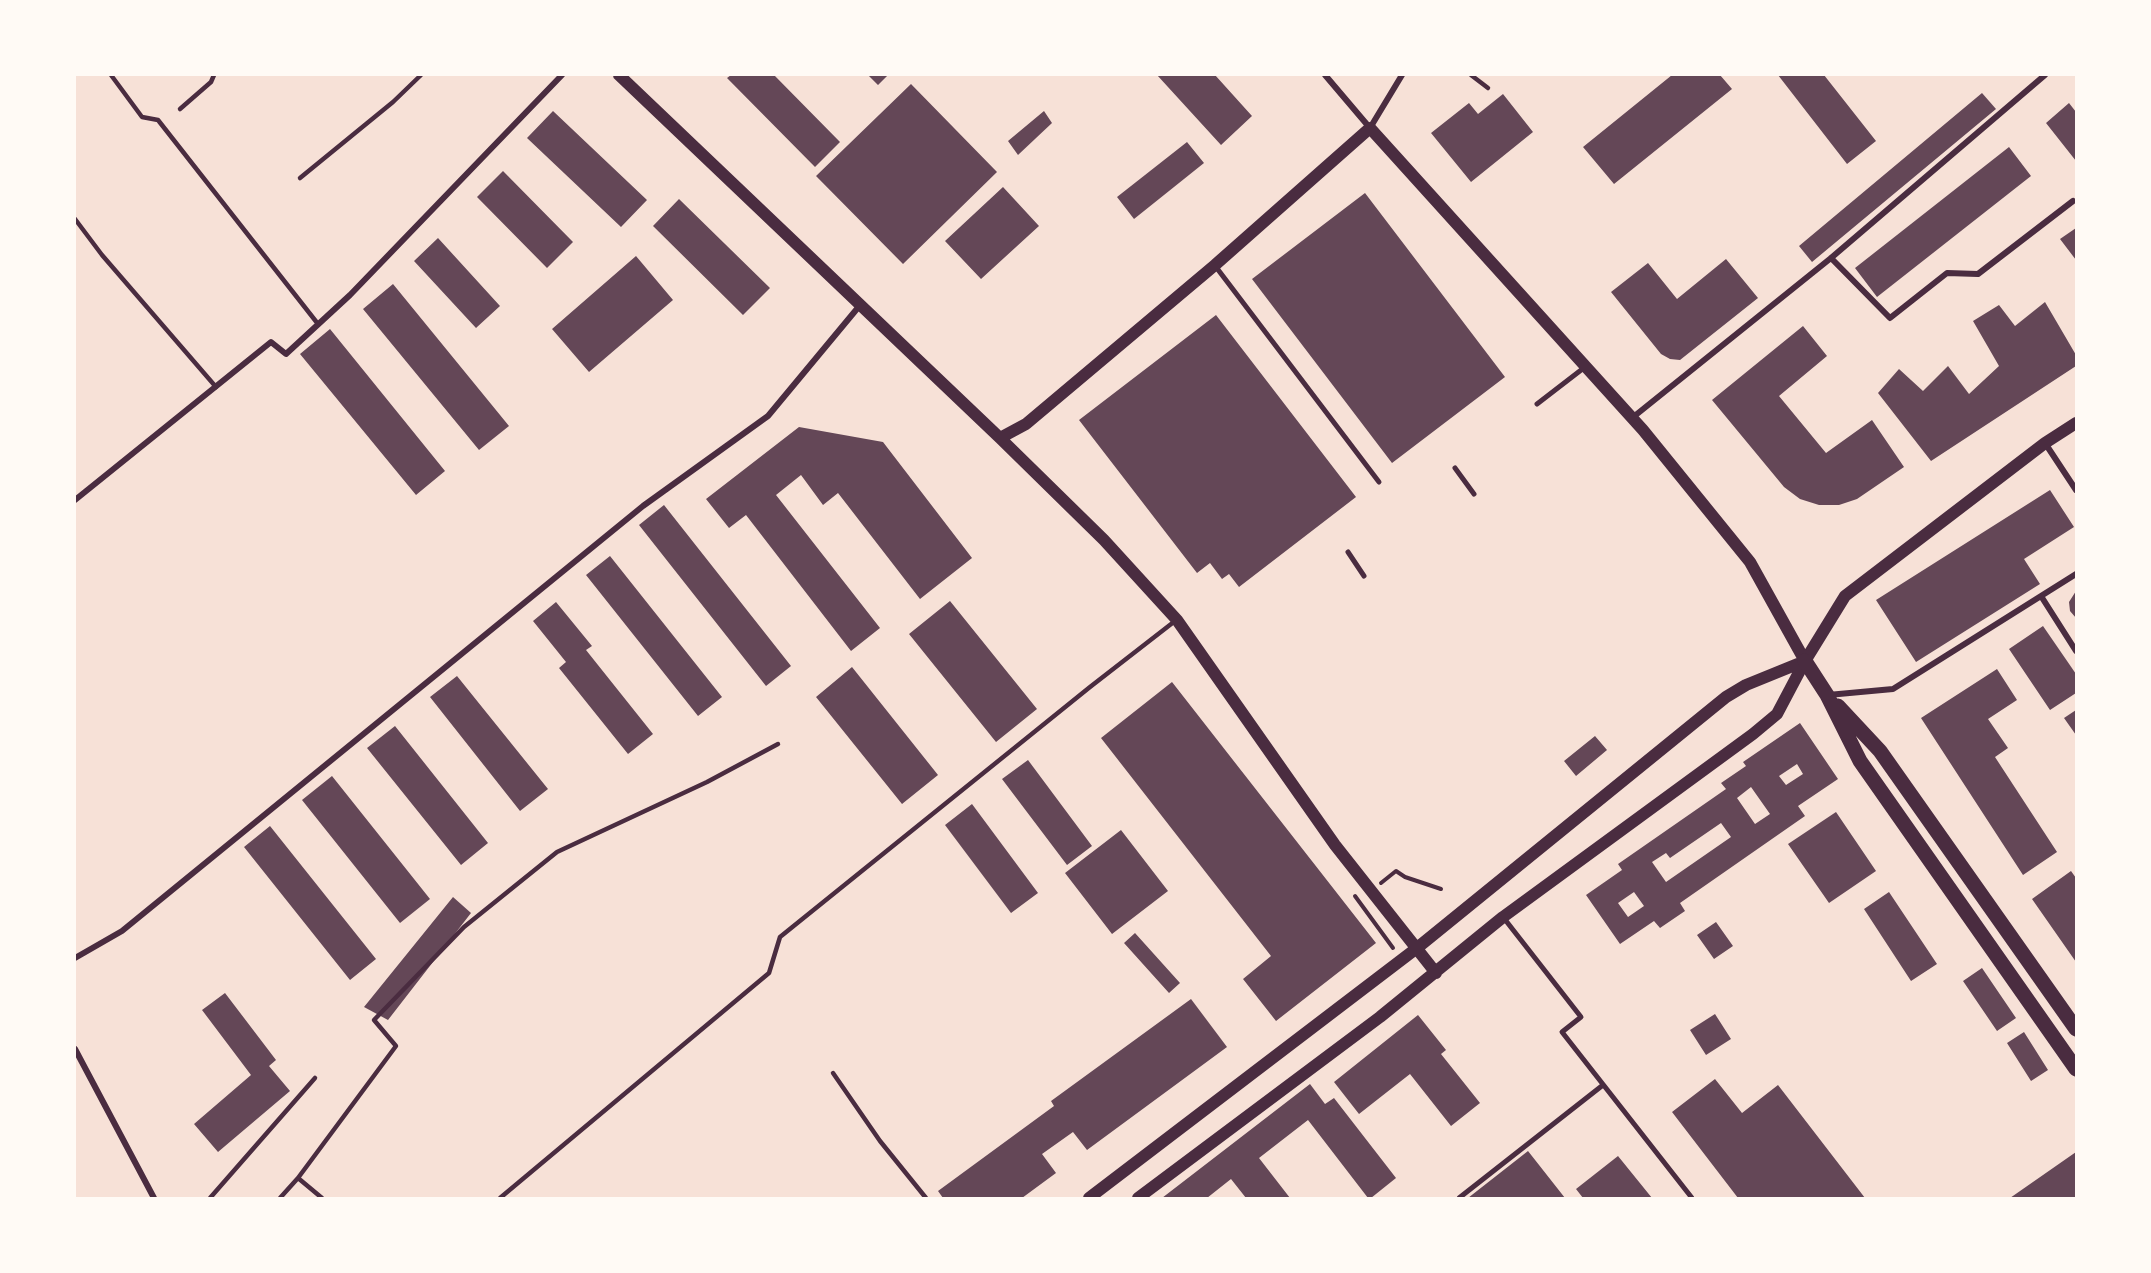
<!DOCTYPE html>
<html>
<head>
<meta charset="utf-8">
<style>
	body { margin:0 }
	#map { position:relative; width:2151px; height:1273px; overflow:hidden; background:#f7e1d7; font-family:Ubuntu,sans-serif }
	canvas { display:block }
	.frame { position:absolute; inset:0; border:76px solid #fffaf5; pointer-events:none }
</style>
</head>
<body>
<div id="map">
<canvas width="2151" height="1273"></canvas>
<div class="frame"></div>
</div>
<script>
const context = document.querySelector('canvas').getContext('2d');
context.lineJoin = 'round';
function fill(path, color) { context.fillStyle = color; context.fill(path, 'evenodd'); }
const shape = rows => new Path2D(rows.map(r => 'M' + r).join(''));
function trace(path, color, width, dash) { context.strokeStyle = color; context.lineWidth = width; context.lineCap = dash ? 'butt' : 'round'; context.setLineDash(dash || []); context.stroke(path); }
const building = shape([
	[731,75,774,75,840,142,815,167,727,78],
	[868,75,888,75,878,85],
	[1157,75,1215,75,1252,116,1221,145],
	[1672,75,1720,75,1732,89,1614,184,1583,147],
	[1778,75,1824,75,1876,141,1847,164],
	[911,84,997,172,903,264,816,176],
	[1982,93,1996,109,1812,262,1799,246],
	[1503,94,1533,132,1471,182,1431,133,1469,103,1478,114],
	[2069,103,2076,112,2076,161,2046,123],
	[553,111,647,200,621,227,527,138],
	[1044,111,1052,123,1018,155,1008,141],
	[1187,142,1204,163,1134,219,1117,197],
	[2009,147,2031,176,1877,297,1855,268],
	[503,171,573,242,547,268,477,197],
	[1003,187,1039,226,981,279,945,241],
	[1365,193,1505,377,1392,463,1252,279],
	[679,199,770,288,743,315,653,226],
	[2076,228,2076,260,2060,239],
	[438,238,500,306,476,328,414,261],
	[636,256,673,300,589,372,552,329],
	[1726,259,1758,298,1680,360,1670,359,1661,354,1611,292,1648,263,1677,299],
	[393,284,509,426,479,450,363,309],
	[2045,302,2076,355,2076,366,1931,461,1878,393,1899,369,1923,391,1948,366,1969,394,1999,366,1973,321,1999,305,2015,326],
	[1216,315,1356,497,1239,587,1229,574,1222,579,1210,563,1197,573,1079,420],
	[1803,326,1827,356,1779,396,1826,453,1872,420,1904,467,1857,499,1839,505,1819,505,1800,499,1784,487,1712,400],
	[330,329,445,471,416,495,300,354],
	[799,427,883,442,972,558,920,599,838,493,823,505,801,475,776,495,880,628,851,651,746,515,729,528,706,499],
	[2050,490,2074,527,2024,559,2040,584,1916,662,1876,600],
	[664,505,791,666,766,686,639,525],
	[610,556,722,697,698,716,586,575],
	[2076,591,2076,618,2070,611,2069,602],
	[950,601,1037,709,996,742,909,634],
	[556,602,592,646,586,650,653,734,628,754,559,668,566,662,533,621],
	[2043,626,2076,674,2076,693,2050,710,2009,649],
	[852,667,938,775,902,804,816,697],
	[1997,669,2017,700,1988,719,2008,748,1995,757,2057,852,2023,875,1921,718],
	[457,676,548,789,520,811,430,697],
	[1172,682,1376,943,1276,1021,1243,979,1271,956,1101,738],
	[2076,710,2076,735,2064,718],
	[1800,723,1838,779,1798,806,1805,816,1680,903,1685,911,1660,928,1654,921,1620,944,1586,895,1622,870,1618,864,1726,789,1721,783,1746,766,1743,762],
	[1797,764,1803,774,1786,785,1779,776],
	[1751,787,1770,814,1755,824,1737,798],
	[1721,823,1731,837,1666,882,1652,862,1666,853,1670,858],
	[1634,892,1644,906,1628,917,1618,903],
	[395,726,488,843,461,865,367,748],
	[1595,736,1607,750,1576,776,1564,761],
	[1028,760,1092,846,1067,865,1002,779],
	[332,776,430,899,400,923,302,800],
	[972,804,1038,893,1011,913,945,825],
	[1836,812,1876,871,1829,903,1788,844],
	[270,826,376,959,350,980,244,847],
	[1121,830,1168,891,1112,934,1065,873],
	[2071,871,2076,878,2076,962,2032,899],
	[1889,892,1937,964,1911,981,1864,909],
	[453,897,471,913,388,1020,364,1007],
	[1716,922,1733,946,1714,959,1697,935],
	[1135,933,1180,983,1169,993,1124,943],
	[1982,968,2016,1018,1997,1031,1963,981],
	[225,993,276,1060,269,1066,290,1091,218,1152,194,1124,251,1075,202,1010],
	[1191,999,1227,1047,1087,1150,1073,1132,1042,1154,1056,1173,1022,1198,943,1198,938,1191,1054,1106,1051,1101],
	[1715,1014,1731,1039,1706,1055,1690,1030],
	[1418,1015,1446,1050,1441,1054,1480,1103,1451,1126,1410,1074,1359,1114,1334,1082],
	[2024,1032,2048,1070,2031,1081,2007,1043],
	[1715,1079,1742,1113,1778,1085,1865,1198,1738,1198,1672,1112],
	[1310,1084,1325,1104,1334,1098,1396,1178,1371,1198,1368,1198,1308,1120,1259,1158,1290,1198,1246,1198,1231,1179,1207,1198,1162,1198],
	[1528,1151,1565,1198,1468,1198],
	[2076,1152,2076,1198,2010,1198],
	[1618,1156,1652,1198,1583,1198,1576,1189]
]);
const path = shape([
	[1381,883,1396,871,1405,877,1441,889],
	[1355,896,1393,948]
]);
const service = shape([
	[111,75,142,117,158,120,318,324],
	[1471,75,1488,88],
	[180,109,211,82,214,75],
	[300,178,393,102,421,75],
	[75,219,102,255,216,387],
	[833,1073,880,1141,926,1198],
	[298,1178,322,1198],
	[210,1198,315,1078],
	[280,1198,298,1178,396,1046,374,1020,464,927,557,852,707,782,778,744],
	[500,1198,769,973,780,937,1090,687,1175,621]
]);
const pedestrian = shape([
	[1216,267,1379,482],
	[1537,404,1585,367],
	[1455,468,1474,494],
	[1348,552,1364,576],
	[1503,917,1581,1017,1562,1032,1692,1198],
	[1459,1198,1603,1085]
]);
const minor = shape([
	[1325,75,1370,128,1402,75],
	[1831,258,1890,318,1947,273,1978,274,2073,201],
	[1632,418,1831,258,2045,75],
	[2045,443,2076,490],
	[75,500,271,342,286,354,350,295,562,75],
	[2041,596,2076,651],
	[1828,695,1893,689,2076,574],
	[75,958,122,931,643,506,768,416,861,304],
	[75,1049,154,1198]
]);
const secondary = shape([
	[619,75,1000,438,1104,540,1177,620,1335,845,1436,973],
	[1000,438,1026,424,1215,265,1370,128,1643,430,1750,562,1805,661],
	[1089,1198,1417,948,1726,697,1746,685,1805,661],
	[1138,1198,1380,1017,1503,917,1753,734,1777,714,1805,661,1845,596,2045,443,2076,423]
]);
const primary = shape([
	[1805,661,1827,695,1860,761,2076,1069],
	[1838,706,1880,751,2076,1029]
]);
fill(building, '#644757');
trace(path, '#4a2c40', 4);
trace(service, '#4a2c40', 4.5);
trace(pedestrian, '#4a2c40', 5);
trace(minor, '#4a2c40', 6);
trace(secondary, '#4a2c40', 12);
trace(primary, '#4a2c40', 15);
</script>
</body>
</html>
